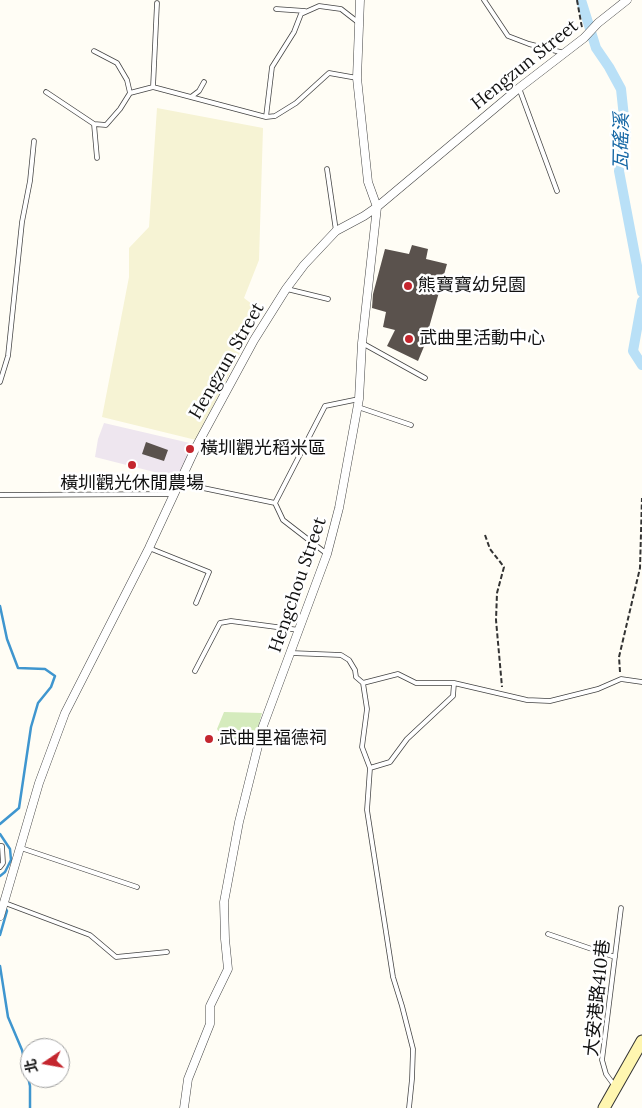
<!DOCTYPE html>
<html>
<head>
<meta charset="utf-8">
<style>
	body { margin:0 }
	#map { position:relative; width:642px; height:1108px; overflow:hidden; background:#fffdf5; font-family:Lora,"Noto Sans TC",serif }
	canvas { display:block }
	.north { position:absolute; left:20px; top:1038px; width:50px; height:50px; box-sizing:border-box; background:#fff; border:1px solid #a0a0a0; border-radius:50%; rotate:258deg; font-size:14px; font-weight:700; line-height:20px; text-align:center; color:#111 }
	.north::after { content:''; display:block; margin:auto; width:18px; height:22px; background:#c4262e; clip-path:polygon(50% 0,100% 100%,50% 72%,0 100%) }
</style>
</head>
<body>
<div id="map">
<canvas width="642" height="1108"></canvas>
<div class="north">北</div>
</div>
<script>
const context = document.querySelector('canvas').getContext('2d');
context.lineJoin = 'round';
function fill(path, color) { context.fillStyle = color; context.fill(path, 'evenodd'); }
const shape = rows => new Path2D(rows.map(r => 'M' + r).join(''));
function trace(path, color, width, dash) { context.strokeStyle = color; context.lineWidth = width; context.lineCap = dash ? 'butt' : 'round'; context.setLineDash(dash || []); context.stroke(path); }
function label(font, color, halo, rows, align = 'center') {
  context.font = font + ' Lora,"Noto Sans TC",serif'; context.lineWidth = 5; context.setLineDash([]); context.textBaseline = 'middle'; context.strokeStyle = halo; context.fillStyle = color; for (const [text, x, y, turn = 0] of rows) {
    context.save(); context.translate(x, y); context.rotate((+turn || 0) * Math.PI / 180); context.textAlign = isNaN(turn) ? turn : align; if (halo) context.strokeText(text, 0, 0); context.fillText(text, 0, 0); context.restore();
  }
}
const industrial = shape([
	[104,423,194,444,178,478,95,457,98,439]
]);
const farmland = shape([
	[157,108,263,128,259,260,244,298,261,311,196,440,102,417,129,277,129,248,149,227]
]);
const green = shape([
	[224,712,262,713,253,745,222,745,221,735,217,729]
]);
const stream = shape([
	[0,606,7,639,18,668,45,669,55,676,51,687,38,703,31,727,19,808,0,824],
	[0,834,10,849,11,860,5,872,0,876],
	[0,935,7,911,5,907],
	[0,966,8,1017,22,1050,30,1086,30,1108]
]);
const canal = shape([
	[581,0,596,48,609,67,621,89,626,136,619,171,642,292],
	[642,301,633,351,642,365]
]);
const building = shape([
	[412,245,428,249,426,259,447,264,428,331,430,332,418,361,387,346,395,330,383,327,386,312,372,308,373,294,385,249,409,254],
	[146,442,168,450,164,461,142,454]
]);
const path = shape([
	[577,0,582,28],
	[485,535,490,549,504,567,497,593,496,620,502,687],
	[620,672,619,657,640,568,642,498],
	[218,740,253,739]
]);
const service = shape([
	[484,0,508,36,529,44,564,53],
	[276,9,305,11],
	[94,51,117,63,127,80,130,93],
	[153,87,157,3],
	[519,88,557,191],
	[46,92,94,124,106,125,120,109,130,93,153,87,266,117,275,116,296,103,329,73,357,78],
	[191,97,199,91,204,82],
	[266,117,272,67,294,32,301,14,319,6,341,9,359,23],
	[94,124,97,158],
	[327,169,336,231],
	[287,289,328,299],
	[362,343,425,378],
	[0,382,8,356,22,222,30,181,34,141],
	[358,407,411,425],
	[179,483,275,503,283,520,327,554],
	[0,495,174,494],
	[275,503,325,406,359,399],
	[149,548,209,572,196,603],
	[291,653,341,655,349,660,355,670,356,677,363,683,367,709,362,747,370,768,367,810,393,977,402,1006,413,1049,412,1079,409,1108],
	[195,671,220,623,231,621,299,630],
	[363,683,398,674,416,683,454,683,527,700,550,701,598,689,621,679,642,682],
	[370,768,390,762,407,739,453,696,454,683],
	[0,846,2,846,3,863,0,867],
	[21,848,137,887],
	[5,903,90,935,116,957,167,952],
	[548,934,615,957],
	[614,1085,606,1074,602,1060,621,908]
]);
const minor = shape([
	[0,916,39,783,65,713,149,548,196,447,254,340,286,289,304,265,336,231,364,216,377,207,519,88,584,38,598,23,627,0],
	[184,1108,188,1079,210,1024,210,1006,228,969,225,939,224,902,239,822,263,726,327,554,339,508,359,399,362,343,377,207,368,182,357,78,360,0]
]);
const secondary = shape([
	[604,1108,642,1041]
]);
const markers = [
	[408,286,5,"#c4262e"],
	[409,339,5,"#c4262e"],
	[190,449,5,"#c4262e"],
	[132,465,5,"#c4262e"],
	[209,739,5,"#c4262e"]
];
const streetNames = [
	["Hengzun Street",525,65,-39],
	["Hengzun Street",227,361,-60],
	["Hengchou Street",298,585,-71],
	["大安港路410巷",598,998,-84]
];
const poiNames = [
	["熊寶寶幼兒園",418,286],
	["武曲里活動中心",419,339],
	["橫圳觀光稻米區",200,449],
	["橫圳觀光休閒農場",132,484,"center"],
	["武曲里福德祠",219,739]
];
const waterNames = [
	["瓦磘溪",622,142,-89]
];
fill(industrial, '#eee6ef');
fill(farmland, '#f6f3d4');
fill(green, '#d5ebbd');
trace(stream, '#3f96cf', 2.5);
trace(canal, '#b9e0f7', 10);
fill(building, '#5a524d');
trace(service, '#444', 5.5);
trace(minor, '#444', 9);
trace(secondary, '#333', 13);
trace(path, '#333', 2, [5, 2.5]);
trace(service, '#fff', 4);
trace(minor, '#fff', 8);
trace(secondary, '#fff6b0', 11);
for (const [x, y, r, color] of markers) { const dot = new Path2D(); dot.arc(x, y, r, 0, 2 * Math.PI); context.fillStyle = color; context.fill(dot); trace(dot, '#fff', 2); }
label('18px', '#111', '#fff', streetNames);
label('18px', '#111', '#fff', poiNames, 'left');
label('italic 19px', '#1768a6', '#fff', waterNames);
</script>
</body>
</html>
